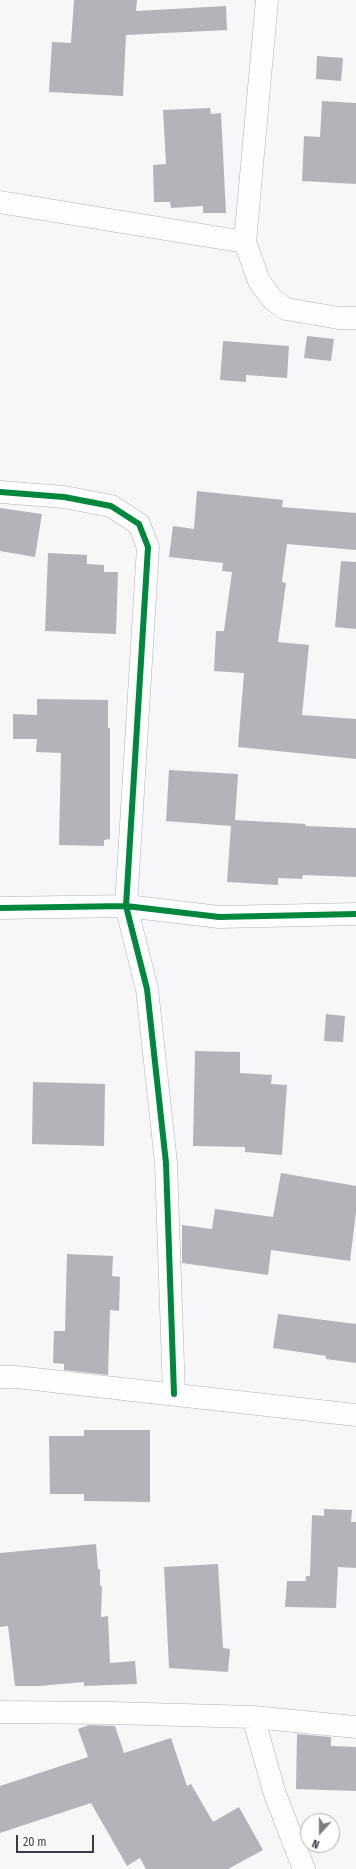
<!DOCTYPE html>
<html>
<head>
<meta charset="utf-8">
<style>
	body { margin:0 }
	#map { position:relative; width:356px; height:1869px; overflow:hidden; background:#f7f7fa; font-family:"Fira Sans Condensed",sans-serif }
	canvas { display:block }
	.north { position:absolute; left:300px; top:1813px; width:40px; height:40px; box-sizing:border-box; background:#fff; border:1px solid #b1b1b5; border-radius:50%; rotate:201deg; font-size:11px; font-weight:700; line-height:16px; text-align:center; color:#3b3c45 }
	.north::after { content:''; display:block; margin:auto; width:14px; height:18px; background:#7d7d84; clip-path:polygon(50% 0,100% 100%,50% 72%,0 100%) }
	.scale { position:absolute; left:16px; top:1835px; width:78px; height:18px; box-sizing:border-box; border:2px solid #3b3c45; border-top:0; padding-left:5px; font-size:12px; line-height:14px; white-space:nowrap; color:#3b3c45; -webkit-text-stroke:3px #fff; paint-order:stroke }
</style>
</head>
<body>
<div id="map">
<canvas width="356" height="1869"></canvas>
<div class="north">N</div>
<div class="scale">20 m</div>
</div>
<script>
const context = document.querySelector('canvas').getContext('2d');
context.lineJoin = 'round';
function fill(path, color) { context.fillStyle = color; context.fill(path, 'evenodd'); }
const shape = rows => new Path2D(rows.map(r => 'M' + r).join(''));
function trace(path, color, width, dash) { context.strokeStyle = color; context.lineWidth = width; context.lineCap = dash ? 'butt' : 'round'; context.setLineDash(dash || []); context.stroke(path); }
const building = shape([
	[74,0,137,0,136,11,226,6,227,30,126,35,123,96,49,92,52,42,71,43],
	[317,56,343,58,341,81,316,79],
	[322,101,356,103,356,184,302,181,304,136,320,137],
	[210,108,211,114,221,113,226,213,203,213,203,206,171,208,170,202,154,202,153,165,166,164,163,110],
	[307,336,334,339,331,361,304,358],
	[223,341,289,346,287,378,246,375,246,382,220,380],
	[197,491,283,500,282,507,356,513,356,550,287,544,282,582,286,583,278,642,309,645,302,715,356,719,356,759,238,747,244,673,214,671,216,631,224,631,232,572,222,571,223,563,169,557,173,526,194,529],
	[0,508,42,514,35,557,0,551],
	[48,553,87,555,87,564,104,565,104,572,118,572,116,634,45,631],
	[341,561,356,562,356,629,335,627],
	[37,699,108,700,108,728,110,728,110,839,104,840,104,846,59,845,61,753,36,752,37,739,13,739,13,714,37,715],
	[169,770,238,774,235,820,306,824,305,826,356,828,356,877,303,875,302,879,278,878,278,885,227,882,231,826,166,821],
	[326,1014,345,1016,343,1042,324,1041],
	[195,1051,240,1052,240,1073,272,1075,271,1084,287,1085,282,1155,245,1152,245,1147,193,1146],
	[33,1082,105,1084,104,1146,32,1144],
	[281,1173,356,1186,356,1212,350,1261,271,1250,268,1275,182,1263,182,1225,212,1229,215,1209,273,1217],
	[67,1254,113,1256,112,1276,120,1277,119,1311,110,1310,108,1375,64,1370,64,1364,53,1363,54,1331,65,1331],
	[278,1314,356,1324,356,1363,326,1359,326,1356,273,1348],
	[84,1430,150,1430,150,1502,84,1501,84,1494,50,1494,49,1436,84,1436],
	[324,1509,352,1510,351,1522,356,1522,356,1568,338,1567,336,1608,285,1607,287,1581,306,1581,306,1576,310,1576,312,1515,324,1516],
	[96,1544,98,1569,100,1569,100,1586,102,1586,101,1617,108,1616,110,1663,135,1661,137,1684,84,1686,84,1682,40,1686,15,1686,8,1626,0,1627,0,1553],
	[218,1564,223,1648,230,1649,228,1672,169,1668,164,1567],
	[89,1725,115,1726,124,1753,171,1738,187,1786,191,1784,213,1822,239,1807,263,1850,228,1869,146,1869,140,1858,127,1866,91,1803,0,1833,0,1786,88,1757,78,1729],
	[297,1734,331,1737,331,1746,356,1747,356,1791,296,1789]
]);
const minor = shape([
	[267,0,245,242,259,281,272,299,286,309,339,318,356,318],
	[0,202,245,242],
	[0,492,64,497,111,506,139,524,148,547,126,906,0,908],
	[0,1377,16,1377,356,1415],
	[174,1394,166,1163,147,989,126,906,219,917,356,914],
	[0,1712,112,1713,253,1717,356,1727],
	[253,1717,275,1794,304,1869]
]);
const cycleway = shape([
	[0,492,64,497,111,506,139,524,148,547,126,906,0,908],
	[174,1394,166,1163,147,989,126,906,219,917,356,914]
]);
fill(building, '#b3b3b9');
trace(minor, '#b1b1b6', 23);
trace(minor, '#fefefe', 22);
trace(cycleway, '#00873e', 6);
</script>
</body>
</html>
